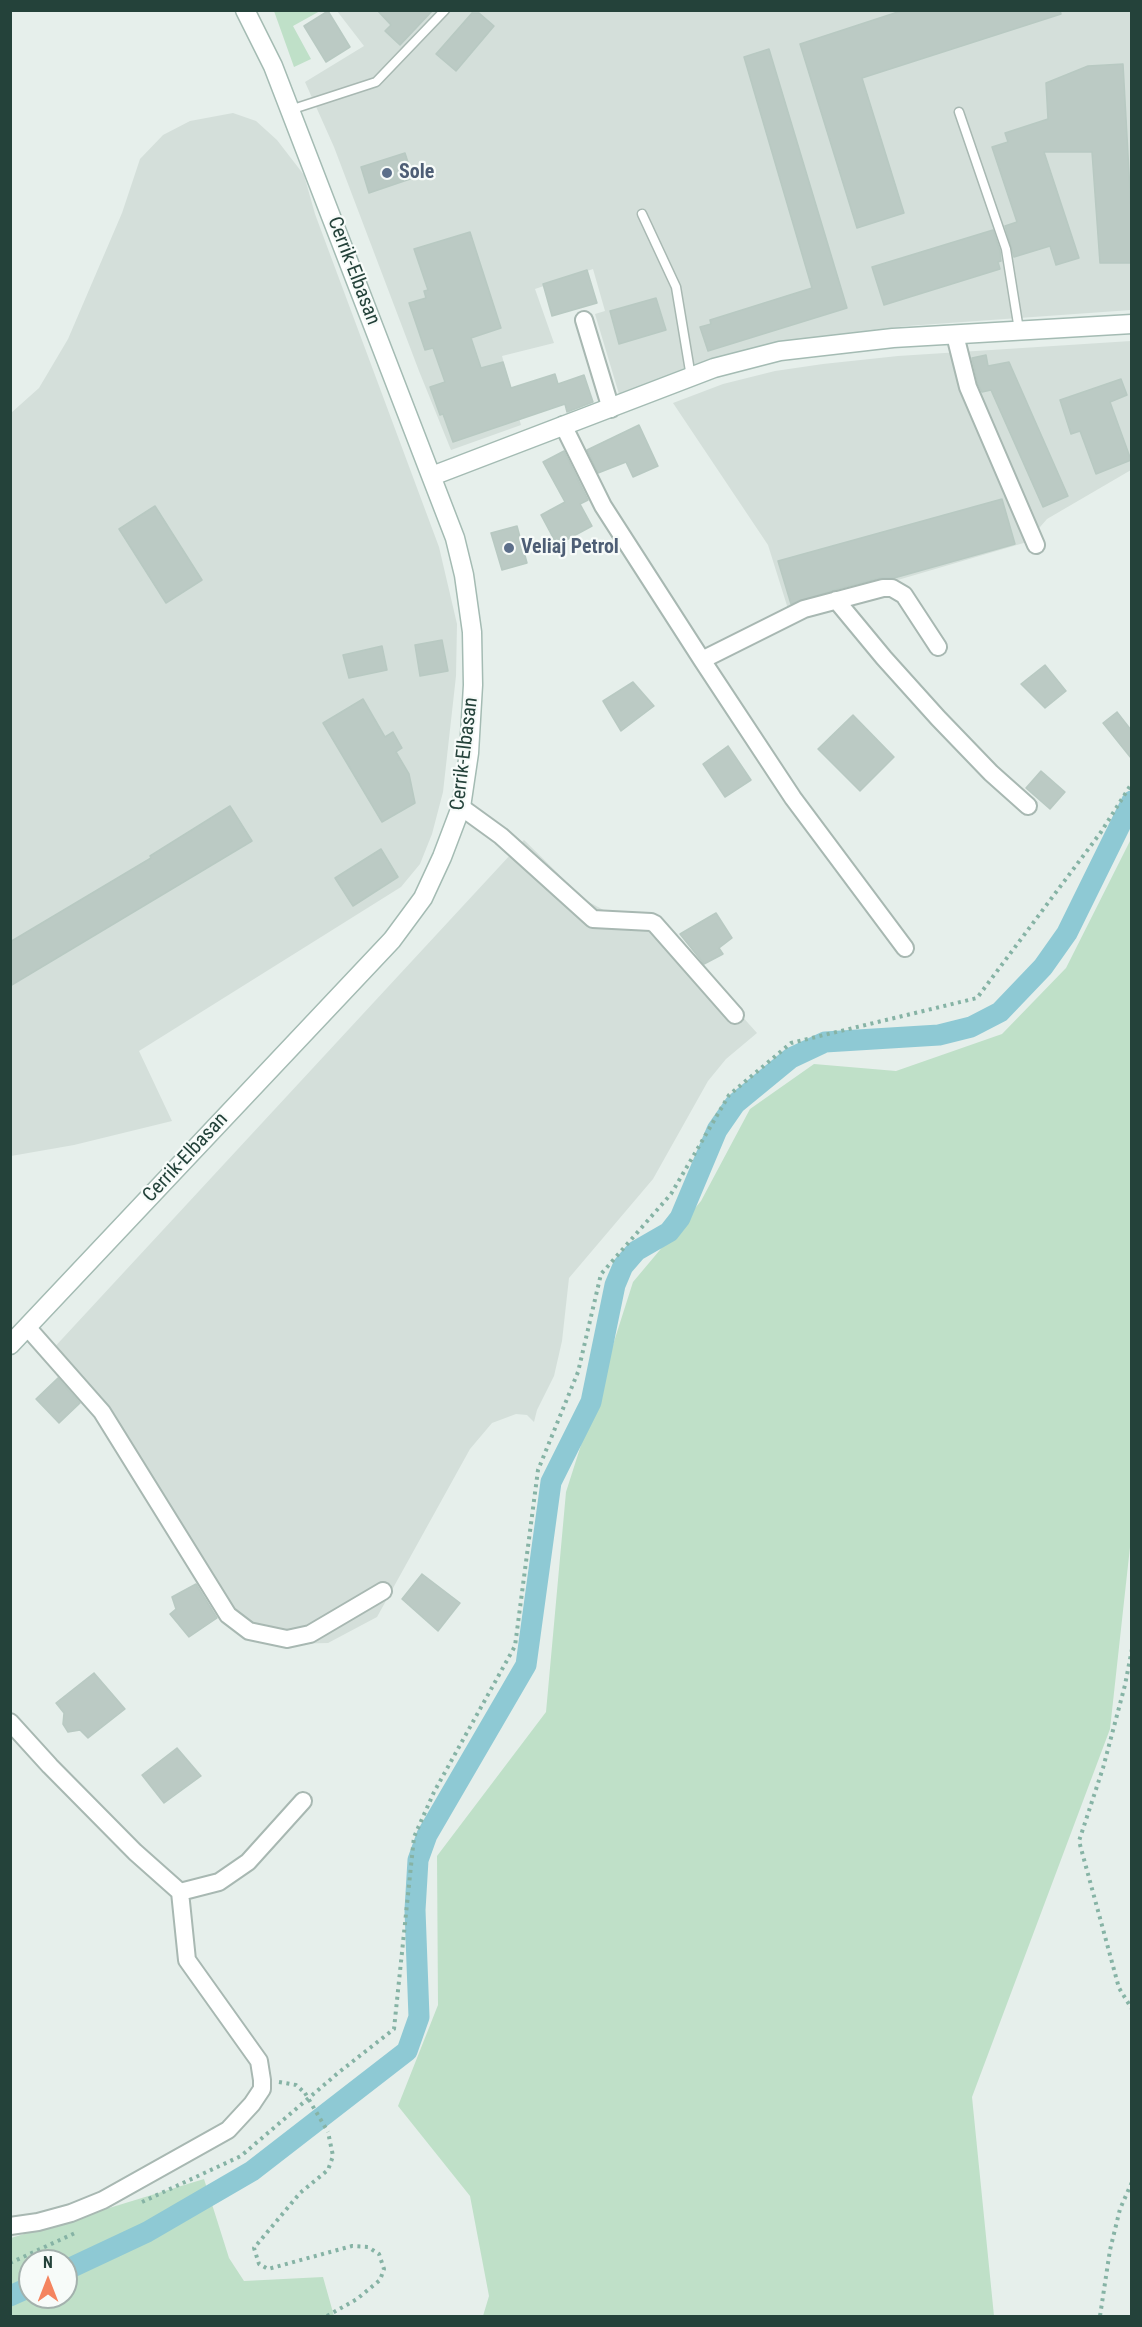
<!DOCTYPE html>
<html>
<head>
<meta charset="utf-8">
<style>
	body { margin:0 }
	#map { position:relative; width:1142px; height:2327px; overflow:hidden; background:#e6efeb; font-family:"Roboto Condensed",sans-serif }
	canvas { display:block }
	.frame { position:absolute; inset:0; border:12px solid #24423a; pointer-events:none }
	.north { position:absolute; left:18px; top:2249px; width:60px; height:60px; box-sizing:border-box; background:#f7fbf9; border:2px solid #a3b1ad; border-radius:50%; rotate:0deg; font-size:16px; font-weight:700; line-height:24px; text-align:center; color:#24423a }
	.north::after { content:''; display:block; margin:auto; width:21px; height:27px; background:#f4845f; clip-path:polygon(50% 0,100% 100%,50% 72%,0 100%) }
</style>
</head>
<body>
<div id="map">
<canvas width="1142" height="2327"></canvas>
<div class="frame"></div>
<div class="north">N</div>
</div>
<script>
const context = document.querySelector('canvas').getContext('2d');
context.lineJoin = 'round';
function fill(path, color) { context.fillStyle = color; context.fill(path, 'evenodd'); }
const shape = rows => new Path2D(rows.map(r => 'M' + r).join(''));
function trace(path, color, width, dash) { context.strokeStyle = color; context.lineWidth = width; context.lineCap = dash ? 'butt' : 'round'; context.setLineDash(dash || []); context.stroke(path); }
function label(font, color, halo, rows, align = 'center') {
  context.font = font + ' "Roboto Condensed",sans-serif'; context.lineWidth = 4.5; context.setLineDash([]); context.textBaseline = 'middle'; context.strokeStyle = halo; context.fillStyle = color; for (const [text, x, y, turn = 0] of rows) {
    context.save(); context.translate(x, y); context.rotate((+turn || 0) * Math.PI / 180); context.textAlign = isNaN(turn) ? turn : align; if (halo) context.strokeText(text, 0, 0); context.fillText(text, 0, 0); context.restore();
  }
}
const built = shape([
	[337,11,1131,11,1131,310,907,326,794,340,712,360,619,394,595,314,605,311,593,269,535,289,554,343,502,356,521,425,451,450,419,371,334,147,305,82,364,46],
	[233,113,256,121,277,140,304,175,315,214,439,547,457,624,456,676,443,792,432,834,420,864,401,887,139,1051,172,1121,74,1145,11,1156,11,413,39,388,68,339,122,213,140,159,163,135,190,121],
	[1131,341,1131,470,1047,519,1027,542,789,612,768,545,673,403,723,384,775,371,823,364,898,356],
	[524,840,585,900,611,914,653,917,757,1033,726,1059,708,1081,653,1179,569,1278,562,1341,554,1376,537,1410,534,1422,527,1415,516,1414,492,1423,470,1449,377,1617,328,1643,287,1644,236,1618,112,1419,50,1352]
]);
const green = shape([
	[274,11,320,11,293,26,311,59,294,67],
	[1131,839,1131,1538,1110,1729,972,2097,994,2316,483,2316,489,2296,470,2196,398,2106,438,2005,437,1856,546,1712,566,1492,633,1282,701,1201,750,1109,814,1064,896,1071,1002,1034,1066,968],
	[204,2179,229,2258,244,2281,323,2277,334,2316,11,2316,11,2238],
	[30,2261,66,2261,66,2297,30,2297]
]);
const canal = shape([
	[66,2270,147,2232,252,2171,407,2051,419,2017,415,1910,418,1860,427,1835,526,1665,551,1482,591,1402,615,1285,623,1266,636,1251,669,1232,680,1218,717,1130,735,1104,791,1058,825,1042,939,1035,971,1027,1000,1012,1043,967,1067,933,1132,801],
	[10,2296,30,2287]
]);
const building = shape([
	[377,10,433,10,400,45,385,31,391,25,377,10],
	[904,10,1060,10,1061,14,862,78,904,213,857,228,800,44,904,10],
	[328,11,350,47,326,62,304,26,328,11],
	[472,13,479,13,494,26,456,71,436,54,472,13],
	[769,49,847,308,708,351,700,327,711,324,710,320,812,288,744,57,769,49],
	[1123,64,1131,209,1131,263,1100,263,1092,152,1044,152,1079,258,1056,265,1050,246,1014,257,1005,226,1017,222,992,147,1008,142,1005,133,1048,119,1046,83,1088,66,1123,64],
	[405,153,413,178,369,193,361,167,405,153],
	[993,230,1000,251,1001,261,998,262,1000,269,884,305,872,267,993,230],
	[470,232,501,328,471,338,481,368,503,362,511,388,555,374,558,384,584,375,593,402,567,412,565,404,453,442,443,414,440,415,430,387,445,382,433,348,425,350,409,303,426,298,424,291,428,290,414,249,470,232],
	[587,270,597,303,552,316,543,284,587,270],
	[656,298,666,330,619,344,610,311,656,298],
	[986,355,988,366,1009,362,1068,496,1043,507,991,390,982,392,978,384,972,358,986,355],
	[1121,379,1127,395,1110,402,1131,460,1096,474,1080,431,1071,434,1060,400,1121,379],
	[639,425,658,466,633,477,626,462,598,473,587,450,639,425],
	[564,451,588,500,580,504,592,526,557,545,541,515,565,502,543,462,564,451],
	[1002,499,1015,544,894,578,880,578,834,590,791,604,778,561,1002,499],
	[155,506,202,580,166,603,119,529,155,506],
	[517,526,527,563,502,570,491,533,517,526],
	[442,640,448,671,420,676,415,645,442,640],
	[382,646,387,670,349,678,343,655,382,646],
	[1045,665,1066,691,1045,708,1021,684,1045,665],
	[633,682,654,706,621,731,603,701,633,682],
	[363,699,385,737,393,732,402,748,396,752,409,774,415,803,382,822,323,723,363,699],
	[1117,712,1131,730,1131,758,1103,723,1117,712],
	[853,715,894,757,860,791,818,749,853,715],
	[728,746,751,780,725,797,703,764,728,746],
	[1041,771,1065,792,1050,809,1026,788,1041,771],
	[230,806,252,841,10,986,10,942,151,858,150,856,230,806],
	[381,849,398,877,353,906,335,878,381,849],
	[716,913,732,938,719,948,723,954,704,964,680,934,716,913],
	[58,1378,80,1403,59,1423,36,1399,58,1378],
	[422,1574,460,1603,438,1631,402,1599,422,1574],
	[196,1584,217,1618,189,1637,170,1614,176,1609,172,1597,196,1584],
	[94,1673,125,1709,88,1738,80,1730,68,1732,63,1724,64,1713,56,1703,94,1673],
	[177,1748,201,1776,164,1803,142,1775,177,1748]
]);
const path = shape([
	[1132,1649,1125,1685,1103,1768,1079,1841,1119,1988,1132,2009],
	[279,2082,296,2085,305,2093],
	[142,2202,241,2156,338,2073,394,2029,414,1837,434,1792,515,1646,538,1470,578,1372,601,1274,671,1194,729,1095,791,1043,977,998,1101,832,1132,783],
	[10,2263,75,2233],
	[327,2316,357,2299,380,2280,384,2269,379,2254,368,2247,352,2246,268,2269,259,2264,254,2248,300,2193,328,2170,333,2156,328,2132],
	[1100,2316,1110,2250,1120,2209,1132,2182]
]);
const service = shape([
	[290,110,376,82,445,10],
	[959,112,1006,249,1019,330],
	[642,214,676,287,691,377]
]);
const minor = shape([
	[584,320,611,409],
	[955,335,968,387,1036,545],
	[563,425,603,506,702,660,793,798,905,948],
	[836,600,884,658,938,718,991,773,1028,806],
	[702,660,804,609,883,588,892,588,904,595,938,647],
	[461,807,501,836,593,919,651,922,655,924,735,1015],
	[27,1327,102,1412,228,1615,249,1631,287,1639,310,1634,383,1591],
	[10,1722,50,1766,135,1852,180,1892,187,1960,259,2061,262,2080,262,2089,252,2104,228,2130,103,2200,71,2213,38,2222,10,2226],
	[180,1892,219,1882,248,1862,303,1801]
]);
const secondary = shape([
	[432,476,714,368,780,351,893,338,1132,324],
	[10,1345,392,940,423,898,442,857,461,807,469,753,473,685,472,632,464,575,455,538,273,66,245,10]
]);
const pathBridge = shape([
	[305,2093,328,2132]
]);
const markers = [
	[387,173,6,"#5c6f8a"],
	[509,548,6,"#5c6f8a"]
];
const serviceNames = [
	["Sole",399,173],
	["Veliaj Petrol",521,548]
];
const streetNames = [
	["Cerrik-Elbasan",353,271,69],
	["Cerrik-Elbasan",465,754,-83],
	["Cerrik-Elbasan",186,1158,-47]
];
fill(built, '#d4dfda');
fill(green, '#bfe0c8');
trace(canal, '#8ec9d4', 21);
fill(building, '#bbcac4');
trace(building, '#b8c9c2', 1.5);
trace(service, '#a8b8b2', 11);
trace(minor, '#a8b8b2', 20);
trace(secondary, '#a4bbb3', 21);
trace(path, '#86b3a5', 4, [3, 4.5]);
trace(service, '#fff', 8);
trace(minor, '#fff', 16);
trace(secondary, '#fff', 18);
trace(pathBridge, '#86b3a5', 4, [3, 4.5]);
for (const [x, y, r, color] of markers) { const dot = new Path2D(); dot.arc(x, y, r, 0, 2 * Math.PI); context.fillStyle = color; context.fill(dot); trace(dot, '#f7fbf9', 2); }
label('bold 20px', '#4e5e75', '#f7fbf9', serviceNames, 'left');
label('20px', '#24423a', '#f7fbf9', streetNames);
</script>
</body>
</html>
